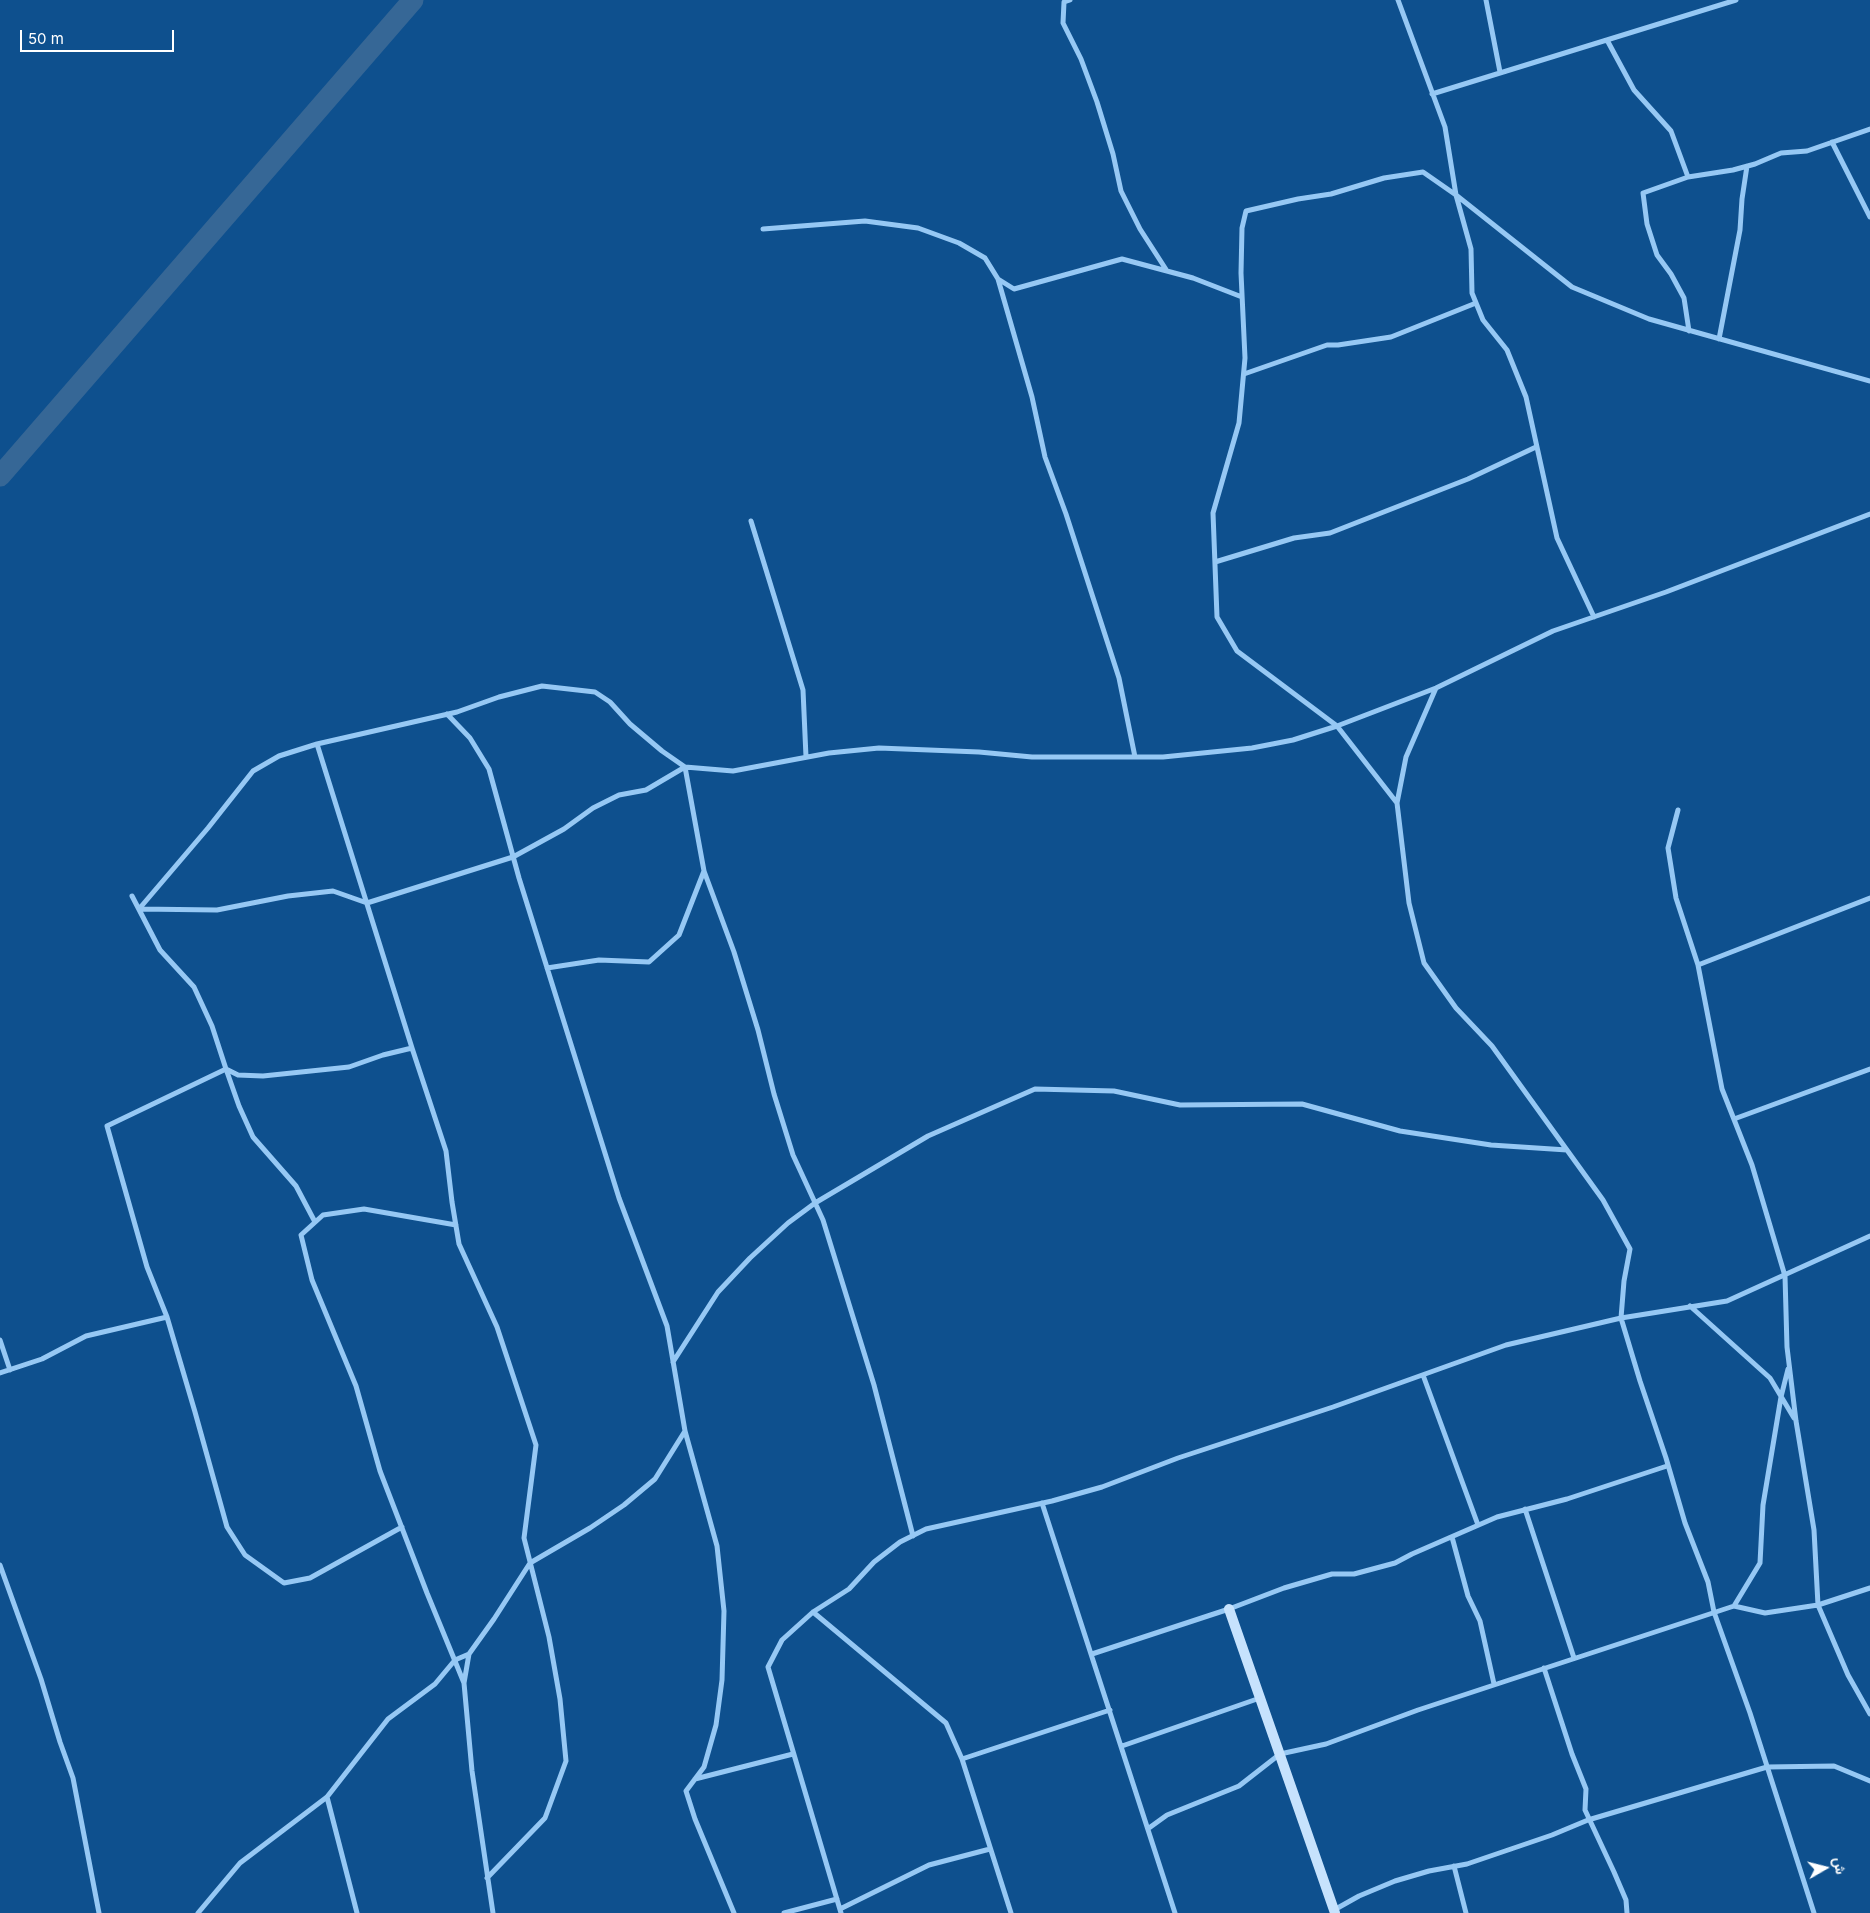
<!DOCTYPE html>
<html>
<head>
<meta charset="utf-8">
<style>
	body { margin:0 }
	#map { position:relative; width:1870px; height:1913px; overflow:hidden; background:#0e508e; font-family:Inter,Vazirmatn,sans-serif }
	canvas { display:block }
	.north { position:absolute; left:1800px; top:1843px; width:50px; height:50px; -webkit-text-stroke:4px #0e508e; paint-order:stroke; rotate:82deg; font-size:14px; font-weight:700; line-height:20px; text-align:center; color:#fff }
	.north::after { content:''; display:block; margin:auto; width:18px; height:22px; background:#fff; clip-path:polygon(50% 0,100% 100%,50% 72%,0 100%) }
	.scale { position:absolute; left:20px; top:30px; width:154px; height:22px; box-sizing:border-box; border:2px solid #fff; border-top:0; padding-left:6px; font-size:15px; line-height:18px; white-space:nowrap; color:#fff; -webkit-text-stroke:4px #0e508e; paint-order:stroke }
</style>
</head>
<body>
<div id="map">
<canvas width="1870" height="1913"></canvas>
<div class="north">ش</div>
<div class="scale">50 m</div>
</div>
<script>
const context = document.querySelector('canvas').getContext('2d');
context.lineJoin = 'round';
const shape = rows => new Path2D(rows.map(r => 'M' + r).join(''));
function trace(path, color, width, dash) { context.strokeStyle = color; context.lineWidth = width; context.lineCap = dash ? 'butt' : 'round'; context.setLineDash(dash || []); context.stroke(path); }
const canal = shape([
	[0,476,413,0]
]);
const street = shape([
	[1070,0,1064,2,1063,23,1081,59,1097,102,1113,154,1121,191,1140,229,1167,271],
	[1398,0,1445,127,1456,195,1572,287,1649,319,1870,381],
	[1486,0,1500,72],
	[1607,40,1634,90,1671,131,1688,177],
	[1432,94,1736,0],
	[1832,142,1870,217],
	[763,229,865,221,918,228,959,243,985,258,998,279,1014,289,1122,259,1193,278,1242,297],
	[998,279,1032,397,1045,457,1066,514,1119,678,1135,757],
	[1689,331,1684,298,1671,274,1657,255,1647,224,1643,193,1688,177,1733,170,1755,164,1781,153,1807,151,1870,129],
	[1719,339,1740,230,1742,199,1747,166],
	[1244,374,1327,345,1338,345,1391,337,1476,303],
	[751,521,803,690,806,757],
	[1215,562,1294,538,1330,533,1468,479,1536,447],
	[1436,688,1406,757,1397,803,1409,903,1424,963,1456,1008,1492,1046,1603,1200,1630,1249,1624,1281,1621,1318,1640,1381,1666,1458,1685,1523,1708,1582,1714,1612,1750,1713,1814,1913],
	[447,714,470,738,489,769,519,878,619,1198,667,1326,685,1431,717,1546,724,1611,722,1680,716,1725,704,1767,686,1791,695,1819,734,1913],
	[317,744,412,1048,446,1151,452,1202,459,1244,497,1327,536,1445,524,1538,549,1637,560,1699,566,1761,545,1818,487,1878],
	[685,767,646,790,619,795,593,808,564,829,513,857,367,903,333,891,288,896,217,910,139,909,208,828,253,771,279,756,317,744,457,712,499,697,542,686,595,692,610,702,630,724,662,751,685,767,733,771,829,753,879,748,979,752,1032,757,1163,757,1252,748,1293,740,1337,726,1436,688,1553,631,1666,592,1870,514],
	[685,767,704,871,734,952,758,1030,774,1094,793,1155,823,1220,874,1385,913,1536],
	[1397,803,1337,726,1237,651,1217,617,1213,513,1239,423,1245,358,1241,273,1242,228,1246,211,1298,199,1331,194,1384,178,1423,172,1456,195,1471,249,1472,293,1483,320,1507,350,1526,397,1557,538,1594,617],
	[1678,810,1668,848,1676,898,1698,965,1722,1089,1752,1165,1785,1276,1787,1347,1796,1421,1814,1530,1818,1605,1848,1675,1870,1714],
	[132,896,160,950,194,987,212,1026,226,1069,238,1075,263,1076,349,1067,383,1055,412,1048],
	[1698,965,1870,898],
	[547,968,599,960,649,962,679,935,704,871],
	[1734,1119,1870,1069],
	[315,1222,296,1186,253,1137,239,1106,226,1069,107,1126,147,1267,167,1317,195,1412,227,1527,245,1555,284,1583,310,1578,402,1527],
	[456,1225,364,1209,323,1215,301,1235,312,1280,356,1386,380,1471,427,1593,464,1683],
	[1690,1306,1770,1378,1794,1418],
	[0,1340,10,1370],
	[673,1362,718,1292,750,1258,788,1223,815,1203,928,1136,1035,1089,1114,1091,1180,1105,1302,1104,1400,1131,1491,1145,1567,1150],
	[0,1373,42,1359,86,1336,167,1317],
	[1423,1375,1478,1525],
	[1042,1503,1175,1913],
	[1525,1509,1574,1658],
	[1452,1537,1468,1596,1480,1621,1494,1684],
	[0,1565,41,1679,60,1742,73,1778,99,1913],
	[1734,1606,1760,1563,1763,1505,1781,1397,1788,1369],
	[813,1612,946,1723,962,1759,1011,1913],
	[1092,1654,1229,1609,1284,1588,1332,1574,1354,1574,1395,1563,1412,1554,1497,1517,1567,1499,1667,1466],
	[1544,1668,1572,1754,1586,1789,1585,1810,1614,1872,1626,1900,1627,1913],
	[1122,1746,1260,1698],
	[962,1759,1110,1710],
	[695,1779,793,1754],
	[327,1797,357,1913],
	[1149,1828,1167,1815,1239,1786,1280,1754,1326,1744,1418,1710,1734,1606,1765,1613,1818,1605,1870,1588],
	[1454,1866,1466,1913],
	[840,1909,929,1865,990,1849],
	[1334,1910,1359,1896,1395,1881,1429,1871,1467,1864,1552,1835,1588,1820,1767,1767,1834,1766,1870,1781],
	[198,1913,240,1863,327,1797,388,1719,435,1684,455,1660,469,1654],
	[493,1913,472,1771,464,1683,469,1654,494,1619,530,1563,590,1528,624,1505,655,1479,685,1431],
	[784,1913,837,1899],
	[841,1913,768,1667,782,1640,813,1612,849,1589,874,1562,900,1542,926,1529,1052,1501,1102,1487,1178,1458,1333,1407,1506,1345,1621,1318,1727,1301,1870,1236]
]);
const secondary = shape([
	[1229,1609,1335,1913]
]);
trace(canal, '#366796', 21);
trace(street, '#96c8f4', 5);
trace(secondary, '#c6e2fd', 10);
</script>
</body>
</html>
